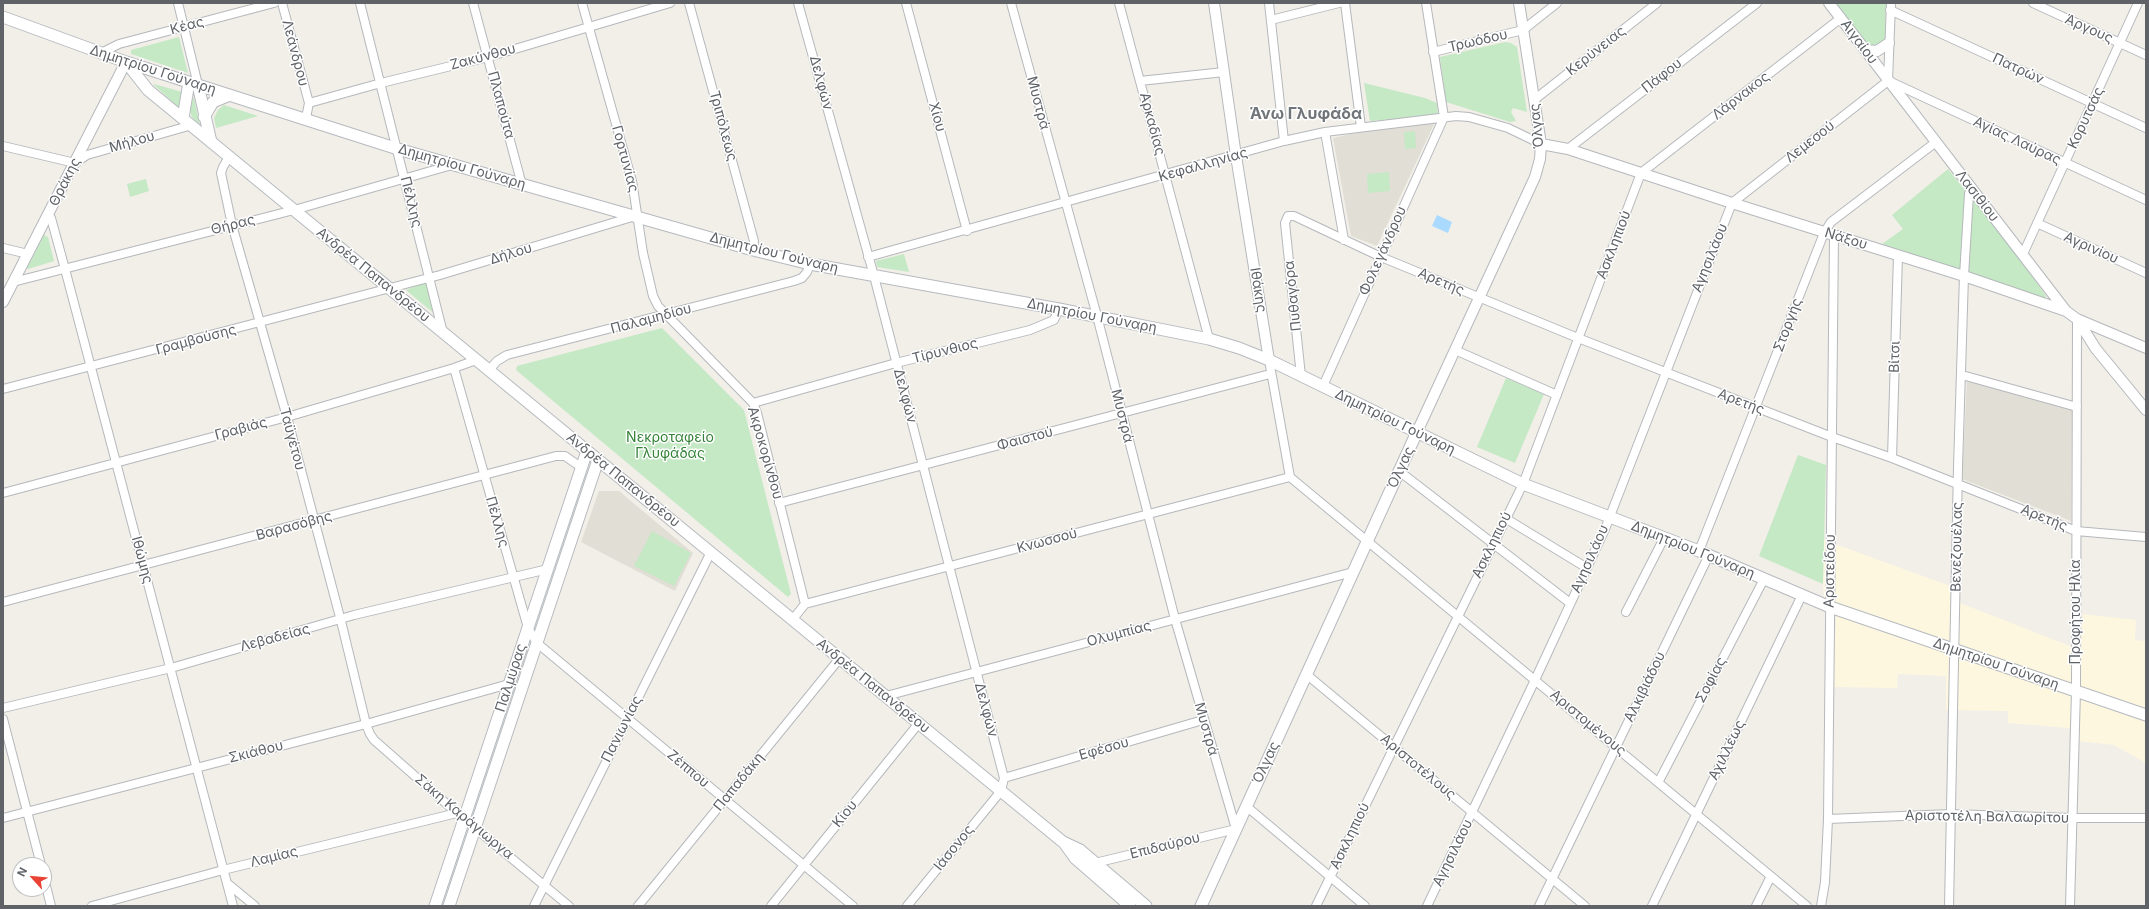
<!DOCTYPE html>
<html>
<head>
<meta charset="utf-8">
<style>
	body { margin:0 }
	#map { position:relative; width:2149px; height:909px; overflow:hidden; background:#f1efe8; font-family:Inter,sans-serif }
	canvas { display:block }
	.frame { position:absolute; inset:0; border:4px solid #5f6368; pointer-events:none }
	.north { position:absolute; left:12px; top:857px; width:40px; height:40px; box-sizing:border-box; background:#fff; border:1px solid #bfc1c3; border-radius:50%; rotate:297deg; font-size:11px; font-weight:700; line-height:16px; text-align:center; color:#5f6368 }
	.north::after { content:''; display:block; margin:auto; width:14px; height:18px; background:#ea4335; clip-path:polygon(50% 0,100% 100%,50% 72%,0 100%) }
</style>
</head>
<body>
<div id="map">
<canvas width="2149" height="909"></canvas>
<div class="frame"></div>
<div class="north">N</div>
</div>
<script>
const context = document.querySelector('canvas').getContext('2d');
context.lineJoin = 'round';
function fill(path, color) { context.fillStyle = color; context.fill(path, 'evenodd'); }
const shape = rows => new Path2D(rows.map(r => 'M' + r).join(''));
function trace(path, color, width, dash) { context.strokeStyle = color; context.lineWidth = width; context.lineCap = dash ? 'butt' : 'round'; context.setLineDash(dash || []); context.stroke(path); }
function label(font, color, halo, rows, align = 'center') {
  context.font = font + ' Inter,sans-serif'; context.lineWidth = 3; context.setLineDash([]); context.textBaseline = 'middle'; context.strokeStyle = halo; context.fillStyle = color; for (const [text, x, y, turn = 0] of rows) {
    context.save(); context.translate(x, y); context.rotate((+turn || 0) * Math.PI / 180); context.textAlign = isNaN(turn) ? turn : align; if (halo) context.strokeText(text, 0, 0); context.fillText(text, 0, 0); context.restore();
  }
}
const commercial = shape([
	[1824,540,1950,586,1950,599,2080,650,2083,614,2136,620,2135,640,2146,641,2146,763,2114,745,2079,741,2080,729,2008,723,2008,711,1946,710,1946,676,1898,674,1897,688,1833,687,1836,616,1825,611,1823,584]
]);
const education = shape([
	[1435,122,1377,246,1351,236,1333,138,1359,132],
	[1967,381,2072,409,2071,521,1962,479],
	[599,491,619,491,693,553,675,591,581,542]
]);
const green = shape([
	[1833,3,1886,3,1885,43,1866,46],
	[179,37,188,73,131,54,131,50],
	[1505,42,1511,43,1517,47,1527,112,1513,108,1511,112,1516,121,1510,122,1446,102,1440,57],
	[1364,83,1425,98,1437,103,1438,116,1370,121],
	[154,84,182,92,179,108,154,85],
	[193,98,194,98,200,126,192,117,190,112],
	[224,105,258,116,216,128,214,118,218,110],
	[1415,131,1416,148,1405,149,1404,132],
	[1948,169,2012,248,2046,296,2045,299,1882,244,1903,229,1892,215],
	[1389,172,1390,191,1368,193,1367,174],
	[146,179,149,191,130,197,127,184],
	[44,235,48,237,54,261,28,269,27,268],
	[904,254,909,272,877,267,876,261],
	[431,280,437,316,406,290],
	[662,328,744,410,791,594,788,597,516,370,517,366],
	[1506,378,1544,394,1515,463,1477,447],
	[1798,455,1826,465,1823,584,1759,556],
	[652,531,691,553,674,586,634,566]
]);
const water = shape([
	[1437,215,1452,222,1448,233,1432,226]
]);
const minor = shape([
	[178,3,198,85],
	[282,3,309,103,306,118],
	[360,3,443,333],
	[473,3,522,185],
	[582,3,632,181,643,253,653,296,658,306,753,403,757,413,805,604,793,619],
	[689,3,754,241,753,250],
	[798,3,874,276,1004,778,1001,791,907,906],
	[906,3,967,231],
	[1011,3,1097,316,1175,619,1236,829,1095,863],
	[1119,3,1209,339],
	[1269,3,1284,141],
	[1345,3,1361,127],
	[2033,3,2146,55],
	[1890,10,2146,128],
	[1271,20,1339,3],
	[1433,52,1523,30,1557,3],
	[101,53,119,44,274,3],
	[1140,81,1224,72],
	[1888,81,1891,3],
	[1891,82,2146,200],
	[1534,100,1657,3],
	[309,103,381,83,488,57,670,3],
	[1325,132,1344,240],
	[3,146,75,163,87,155,192,125],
	[1568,149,1757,3],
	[229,157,223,167,221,173,232,225,287,417,341,621,366,724,370,734,374,740,457,813,569,906],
	[48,215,51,218,65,269,233,906],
	[2037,223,2146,273],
	[3,248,28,254],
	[2023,254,2138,3],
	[868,257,1284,141,1325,132,1456,116,1469,117,1508,128,1541,144],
	[13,282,294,210,452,165],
	[1455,350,1557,395],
	[1269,360,1290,477,1807,906],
	[454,368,528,628,537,643,853,906],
	[489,370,497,361,507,355,794,281,802,278,807,272,810,264],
	[1962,375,2077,407],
	[1301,376,1285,223,1288,216,1294,216,1381,257,1578,338,1832,437,1892,458,2076,531,2146,537],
	[1323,386,1444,117,1426,3],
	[3,389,440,275,632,217],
	[753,403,896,363,1030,330,1054,320,1059,309],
	[1892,458,1898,255],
	[1399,471,1570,603],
	[3,493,287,417,454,368,476,360],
	[779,503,1270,374],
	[1505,518,1587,568],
	[1699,551,1824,233,1831,222,1936,142],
	[3,602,556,456,565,456,582,468],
	[805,604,1290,477],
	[1626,612,1664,538],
	[1306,674,1585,906],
	[886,696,1353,572],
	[3,708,171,668,354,615,548,569],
	[3,719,41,865],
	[1004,778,1203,720],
	[1659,781,1764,579],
	[1246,806,1365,906],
	[3,818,366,724,509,684],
	[1828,819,1951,814,2072,818,2146,818],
	[44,878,51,906],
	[227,883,255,906],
	[92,906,223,870,457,813],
	[534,906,711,552],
	[638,906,840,658],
	[771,906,919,723],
	[1316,906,1523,484,1641,173,1841,18],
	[1427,906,1535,680,1605,529,1732,203,1888,81],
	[1539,906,1709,555],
	[1652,906,1802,595],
	[1756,906,1771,876],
	[1821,906,1825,882,1828,819,1834,236],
	[1949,906,1958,467,1964,276,1969,194,1971,188],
	[2070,906,2076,691,2077,319]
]);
const tertiary = shape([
	[1214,3,1236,156,1269,360],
	[1829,3,2066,311],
	[1866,50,1877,51,1889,43],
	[1541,144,1568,149,1732,203,1964,276,2066,311,2077,319,2146,348],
	[3,302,126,62],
	[2077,319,2096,349,2146,410],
	[1417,432,1535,177,1540,159,1541,144,1519,3]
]);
const secondary = shape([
	[3,17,126,62,398,149,753,250,810,264,1059,309,1209,339,1239,348,1269,360,1523,484,1699,551,1830,607,2146,715],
	[126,62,148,90,1063,842,1080,850,1146,906],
	[198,85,211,142],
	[204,117,213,102,230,95],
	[183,118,189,82],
	[1065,844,1075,858,1130,906],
	[435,906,587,451],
	[449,906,598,460],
	[1201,906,1417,432]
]);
const streetNames = [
	["Κέας",187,26,-15],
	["Άργους",2089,29,24],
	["Τρωόδου",1478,41,-13],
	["Αιγαίου",1859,42,53],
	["Κερύνειας",1596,51,-38],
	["Λεάνδρου",295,53,75],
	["Ζακύνθου",483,57,-15],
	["Πατρών",2018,69,25],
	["Δημητρίου Γούναρη",153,70,18],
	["Πάφου",1662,76,-38],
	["Δελφών",821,83,75],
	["Λάρνακος",1741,96,-38],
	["Μυστρά",1038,103,75],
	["Πλαπούτα",501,105,75],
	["Χίου",937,117,75],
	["Κορυτσάς",2086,118,-65],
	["Αρκαδίας",1152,124,75],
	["Τριπόλεως",723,126,75],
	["Όλγας",1537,126,-96],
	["Αγίας Λαύρας",2017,141,25],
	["Μήλου",132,142,-16],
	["Λεμεσού",1810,142,-38],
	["Γορτυνίας",625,159,75],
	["Κεφαλληνίας",1203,165,-16],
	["Δημητρίου Γούναρη",462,167,16],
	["Θράκης",65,182,-63],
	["Λασιθίου",1977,196,52],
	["Πέλλης",411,202,76],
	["Θήρας",233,225,-14],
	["Νάξου",1846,239,17],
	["Ασκληπιού",1614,245,-69],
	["Αγρινίου",2091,248,24],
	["Φολεγάνδρου",1383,251,-66],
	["Δημητρίου Γούναρη",774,253,14],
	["Δήλου",511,254,-17],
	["Αγησιλάου",1710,258,-68],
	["Ανδρέα Παπανδρέου",373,275,39],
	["Αρετής",1441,282,23],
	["Ιθάκης",1258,290,81],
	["Πυθαγόρα",1293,296,-96],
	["Δημητρίου Γούναρη",1092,316,11],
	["Παλαμηδίου",651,319,-15],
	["Στοργής",1788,325,-69],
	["Γραμβούσης",196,340,-15],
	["Τίρυνθιος",945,351,-14],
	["Βίτσι",1895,357,-88],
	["Δελφών",905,396,75],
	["Αρετής",1741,402,21],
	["Μυστρά",1122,416,76],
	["Δημητρίου Γούναρη",1395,422,26],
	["Γραβιάς",241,429,-15],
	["Ταϋγέτου",292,439,75],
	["Φαιστού",1025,439,-15],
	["Ακροκορίνθου",765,453,74],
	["Όλγας",1401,468,-65],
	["Ανδρέα Παπανδρέου",623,480,39],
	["Αρετής",2044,518,22],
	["Πέλλης",497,522,74],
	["Βαρασόβης",294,526,-15],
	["Κνωσσού",1047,541,-15],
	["Ασκληπιού",1492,545,-64],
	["Βενεζουέλας",1957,547,-89],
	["Δημητρίου Γούναρη",1693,550,22],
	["Αγησιλάου",1590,559,-66],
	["Ιθώμης",142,560,75],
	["Αριστείδου",1830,571,-89],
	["Προφήτου Ηλία",2076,612,-90],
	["Ολυμπίας",1119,634,-15],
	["Λεβαδείας",275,638,-15],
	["Δημητρίου Γούναρη",1996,664,19],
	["Παλμύρας",511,678,-72],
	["Σοφίας",1711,680,-62],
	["Ανδρέα Παπανδρέου",873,686,39],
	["Αλκιβιάδου",1645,687,-64],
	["Δελφών",986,710,75],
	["Αριστομένους",1588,723,40],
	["Πανιωνίας",622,729,-63],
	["Μυστρά",1206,729,74],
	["Εφέσου",1104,749,-16],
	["Αχιλλέως",1727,750,-64],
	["Σκιάθου",256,752,-14],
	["Όλγας",1266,763,-65],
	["Αριστοτέλους",1418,767,40],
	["Ζέππου",688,769,40],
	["Παπαδάκη",739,782,-51],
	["Κίου",845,814,-51],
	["Σάκη Καράγιωργα",464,817,40],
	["Αριστοτέλη Βαλαωρίτου",1987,817,1],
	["Ασκληπιού",1350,836,-64],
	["Επιδαύρου",1165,846,-14],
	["Ιάσονος",954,848,-51],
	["Αγησιλάου",1453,853,-64],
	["Λαμίας",274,857,-14]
];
const parkNames = [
	["Νεκροταφείο",670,438],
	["Γλυφάδας",670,454]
];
const quarterNames = [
	["Άνω Γλυφάδα",1306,114]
];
fill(commercial, '#fef7e0');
fill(education, '#e1ded6');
fill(green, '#c5e8c5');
fill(water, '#aadaff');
trace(minor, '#b5b8bc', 10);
trace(tertiary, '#b5b8bc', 12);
trace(secondary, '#b6babf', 13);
trace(minor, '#fff', 8);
trace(tertiary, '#fff', 10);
trace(secondary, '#fff', 11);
label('14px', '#5f6368', '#fff', streetNames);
label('14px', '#348238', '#fff', parkNames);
label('bold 16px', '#70757a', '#fff', quarterNames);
</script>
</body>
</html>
